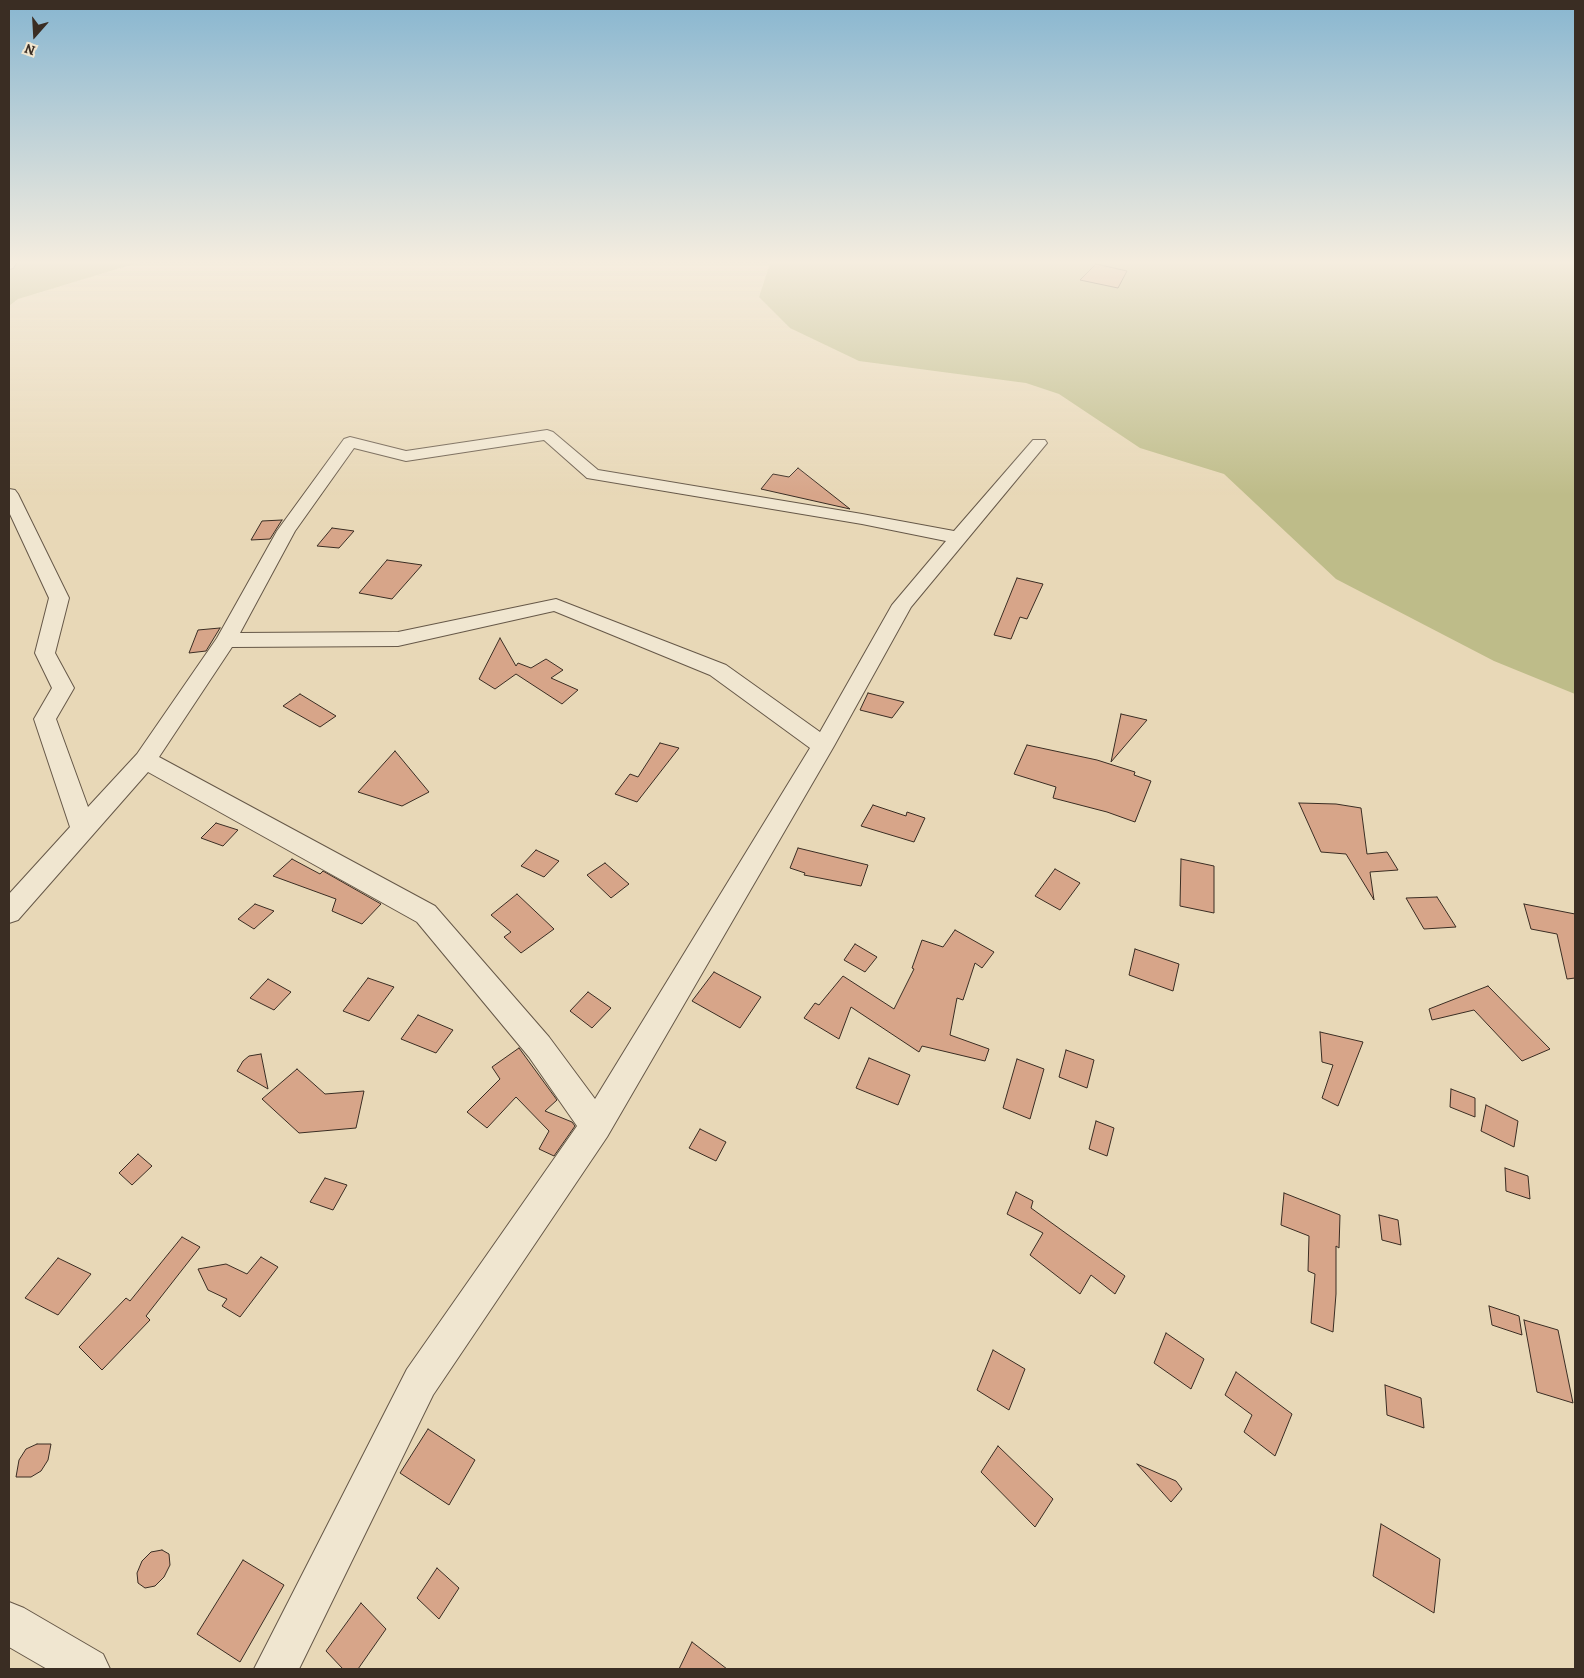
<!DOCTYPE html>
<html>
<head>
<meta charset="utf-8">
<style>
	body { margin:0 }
	#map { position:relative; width:1584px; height:1678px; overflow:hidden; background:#e8d8b7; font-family:Alegreya,serif }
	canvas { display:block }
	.frame { position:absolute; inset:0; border:10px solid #3a2d23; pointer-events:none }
	.north { position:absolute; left:10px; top:10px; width:50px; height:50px; -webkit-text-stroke:4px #f0e6d0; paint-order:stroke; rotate:199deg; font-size:14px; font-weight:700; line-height:20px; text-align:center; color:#3a2d23 }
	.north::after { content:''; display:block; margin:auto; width:18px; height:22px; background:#3a2d23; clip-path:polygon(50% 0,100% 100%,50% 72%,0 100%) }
</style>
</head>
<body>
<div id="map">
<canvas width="1584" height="1678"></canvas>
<div class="frame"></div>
<div class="north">N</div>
</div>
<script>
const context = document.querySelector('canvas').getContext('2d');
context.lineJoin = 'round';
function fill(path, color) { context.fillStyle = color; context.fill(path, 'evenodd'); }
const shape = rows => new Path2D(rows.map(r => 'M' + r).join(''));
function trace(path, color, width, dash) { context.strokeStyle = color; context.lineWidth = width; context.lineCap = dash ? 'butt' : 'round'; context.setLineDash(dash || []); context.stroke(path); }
const green = shape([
	[9,260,147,260,18,299,9,306],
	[771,260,1575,260,1575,694,1494,661,1336,579,1224,474,1140,448,1059,394,1026,383,859,361,790,328,759,297]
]);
const building = shape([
	[1096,264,1127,271,1118,288,1080,280,1096,264],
	[798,468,850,509,761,489,773,474,789,477,798,468],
	[282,520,270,539,251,540,262,521,282,520],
	[332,528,354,531,339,548,317,546,332,528],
	[387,560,422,565,392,599,359,593,387,560],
	[1017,578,1043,584,1027,619,1020,617,1011,639,994,635,1017,578],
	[220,628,206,651,189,653,198,630,220,628],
	[500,638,516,666,518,663,531,668,546,659,563,670,551,678,578,690,562,704,516,674,495,689,479,679,500,638],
	[868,693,904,702,892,718,860,710,868,693],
	[300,694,336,716,320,727,283,706,300,694],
	[1121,714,1147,720,1111,762,1121,714],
	[660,743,679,748,637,802,615,794,630,774,638,777,660,743],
	[1027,745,1097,760,1135,772,1134,775,1151,781,1135,822,1107,812,1053,798,1056,787,1014,774,1027,745],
	[395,751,429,792,402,806,358,792,395,751],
	[1299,803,1336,804,1361,808,1367,854,1387,852,1398,870,1370,872,1374,900,1346,854,1321,852,1299,803],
	[873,805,906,816,907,812,925,818,914,842,861,826,873,805],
	[216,823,238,830,223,846,201,838,216,823],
	[798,848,868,865,861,886,804,875,805,873,790,868,798,848],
	[536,850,559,861,544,877,521,866,536,850],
	[292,859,320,874,323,871,381,904,362,924,332,911,336,899,273,876,292,859],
	[1181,859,1214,866,1214,913,1180,906,1181,859],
	[605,863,629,884,611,898,587,875,605,863],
	[1055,869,1080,883,1060,910,1035,896,1055,869],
	[517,894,554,929,521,953,504,937,511,932,491,915,517,894],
	[1437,897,1456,927,1424,929,1406,898,1437,897],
	[255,904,274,911,254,929,238,919,255,904],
	[1524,904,1575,914,1575,978,1567,979,1557,934,1531,929,1524,904],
	[955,930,994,952,982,968,975,963,963,1000,957,998,950,1035,989,1049,985,1061,922,1046,919,1052,851,1007,839,1039,804,1018,815,1003,819,1005,843,976,894,1009,914,969,912,968,922,940,943,947,955,930],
	[855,944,877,957,865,972,844,960,855,944],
	[1135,949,1179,964,1173,991,1129,975,1135,949],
	[714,972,761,997,740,1028,692,1001,714,972],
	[368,978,394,987,369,1021,343,1011,368,978],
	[268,979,291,992,274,1010,250,998,268,979],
	[1488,986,1550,1049,1522,1061,1474,1010,1432,1020,1429,1009,1488,986],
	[588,992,611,1008,592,1028,570,1011,588,992],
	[418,1015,453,1030,436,1053,401,1039,418,1015],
	[1320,1032,1363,1042,1338,1106,1322,1098,1333,1065,1322,1062,1320,1032],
	[519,1048,557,1100,545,1111,572,1122,575,1126,554,1156,539,1149,549,1131,516,1097,487,1128,467,1112,500,1079,492,1067,519,1048],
	[1066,1050,1094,1060,1087,1088,1059,1077,1066,1050],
	[261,1054,268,1089,237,1071,243,1061,249,1056,261,1054],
	[869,1058,910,1075,898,1105,856,1088,869,1058],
	[1017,1059,1044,1069,1030,1119,1003,1108,1017,1059],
	[297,1069,325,1094,364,1091,356,1128,299,1133,262,1099,297,1069],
	[1451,1089,1475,1098,1475,1117,1450,1107,1451,1089],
	[1486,1105,1518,1121,1514,1147,1481,1131,1486,1105],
	[1096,1121,1114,1128,1107,1156,1089,1149,1096,1121],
	[700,1129,726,1142,716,1161,689,1148,700,1129],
	[138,1154,152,1166,132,1185,119,1173,138,1154],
	[1505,1168,1528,1176,1530,1199,1506,1191,1505,1168],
	[325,1178,347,1185,333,1210,310,1202,325,1178],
	[1016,1192,1033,1201,1031,1208,1125,1276,1115,1294,1091,1275,1080,1294,1030,1255,1043,1233,1007,1214,1016,1192],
	[1284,1193,1340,1215,1339,1248,1336,1246,1336,1294,1333,1332,1311,1323,1315,1274,1308,1271,1309,1236,1281,1225,1284,1193],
	[1379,1215,1398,1220,1401,1245,1382,1240,1379,1215],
	[182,1237,200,1247,146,1316,150,1320,102,1370,79,1347,126,1298,130,1301,182,1237],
	[261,1257,278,1267,240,1317,222,1306,227,1299,208,1290,198,1269,226,1264,247,1274,261,1257],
	[58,1258,91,1274,58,1315,25,1298,58,1258],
	[1489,1306,1519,1316,1522,1335,1492,1325,1489,1306],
	[1524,1320,1558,1330,1573,1403,1537,1392,1524,1320],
	[1166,1333,1204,1359,1191,1389,1154,1363,1166,1333],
	[993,1350,1025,1369,1009,1410,977,1390,993,1350],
	[1236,1372,1292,1414,1275,1456,1244,1432,1252,1415,1225,1395,1236,1372],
	[1385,1385,1421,1398,1424,1428,1387,1415,1385,1385],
	[428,1429,475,1460,449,1505,400,1473,428,1429],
	[37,1444,51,1444,48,1460,41,1471,31,1477,16,1477,19,1460,26,1449,37,1444],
	[998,1446,1053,1499,1035,1527,981,1472,998,1446],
	[1137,1464,1176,1481,1182,1489,1171,1502,1137,1464],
	[1381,1524,1440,1559,1434,1613,1373,1576,1381,1524],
	[162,1550,169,1554,170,1565,164,1577,155,1586,145,1588,138,1583,137,1573,142,1561,151,1552,162,1550],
	[243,1560,284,1585,240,1662,197,1634,243,1560],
	[437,1568,459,1588,439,1619,417,1598,437,1568],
	[361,1603,386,1629,358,1669,343,1669,326,1651,361,1603],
	[692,1642,727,1669,679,1669,692,1642]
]);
const street = shape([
	[9,260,18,260,13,268,9,269,9,260],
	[547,430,553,432,598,470,862,514,954,531,1033,440,1045,440,1047,443,911,607,834,746,607,1137,433,1395,299,1669,254,1669,407,1369,577,1126,529,1057,417,922,148,772,18,920,9,923,9,894,70,827,34,719,52,688,35,653,49,598,9,512,9,489,15,490,18,494,69,598,55,653,74,688,56,719,88,807,137,754,217,638,277,531,344,439,350,437,406,451,547,430],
	[544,440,587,478,862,524,946,541,892,605,820,732,726,665,556,599,398,632,240,633,295,531,354,448,406,461,544,440],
	[554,611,710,675,810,748,595,1099,549,1037,435,906,159,757,232,647,398,646,554,611],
	[9,1602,24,1608,103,1654,110,1669,47,1669,9,1647,9,1602]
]);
fill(green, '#bebc89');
fill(building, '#d7a589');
trace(building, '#3a2d23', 1);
trace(street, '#665848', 2);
fill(street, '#f0e6d0');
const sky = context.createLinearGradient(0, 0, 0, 495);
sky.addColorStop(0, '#88b6d0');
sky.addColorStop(0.53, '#f5eddf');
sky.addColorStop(1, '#f5eddf00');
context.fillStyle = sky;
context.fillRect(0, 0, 1584, 495);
</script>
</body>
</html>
